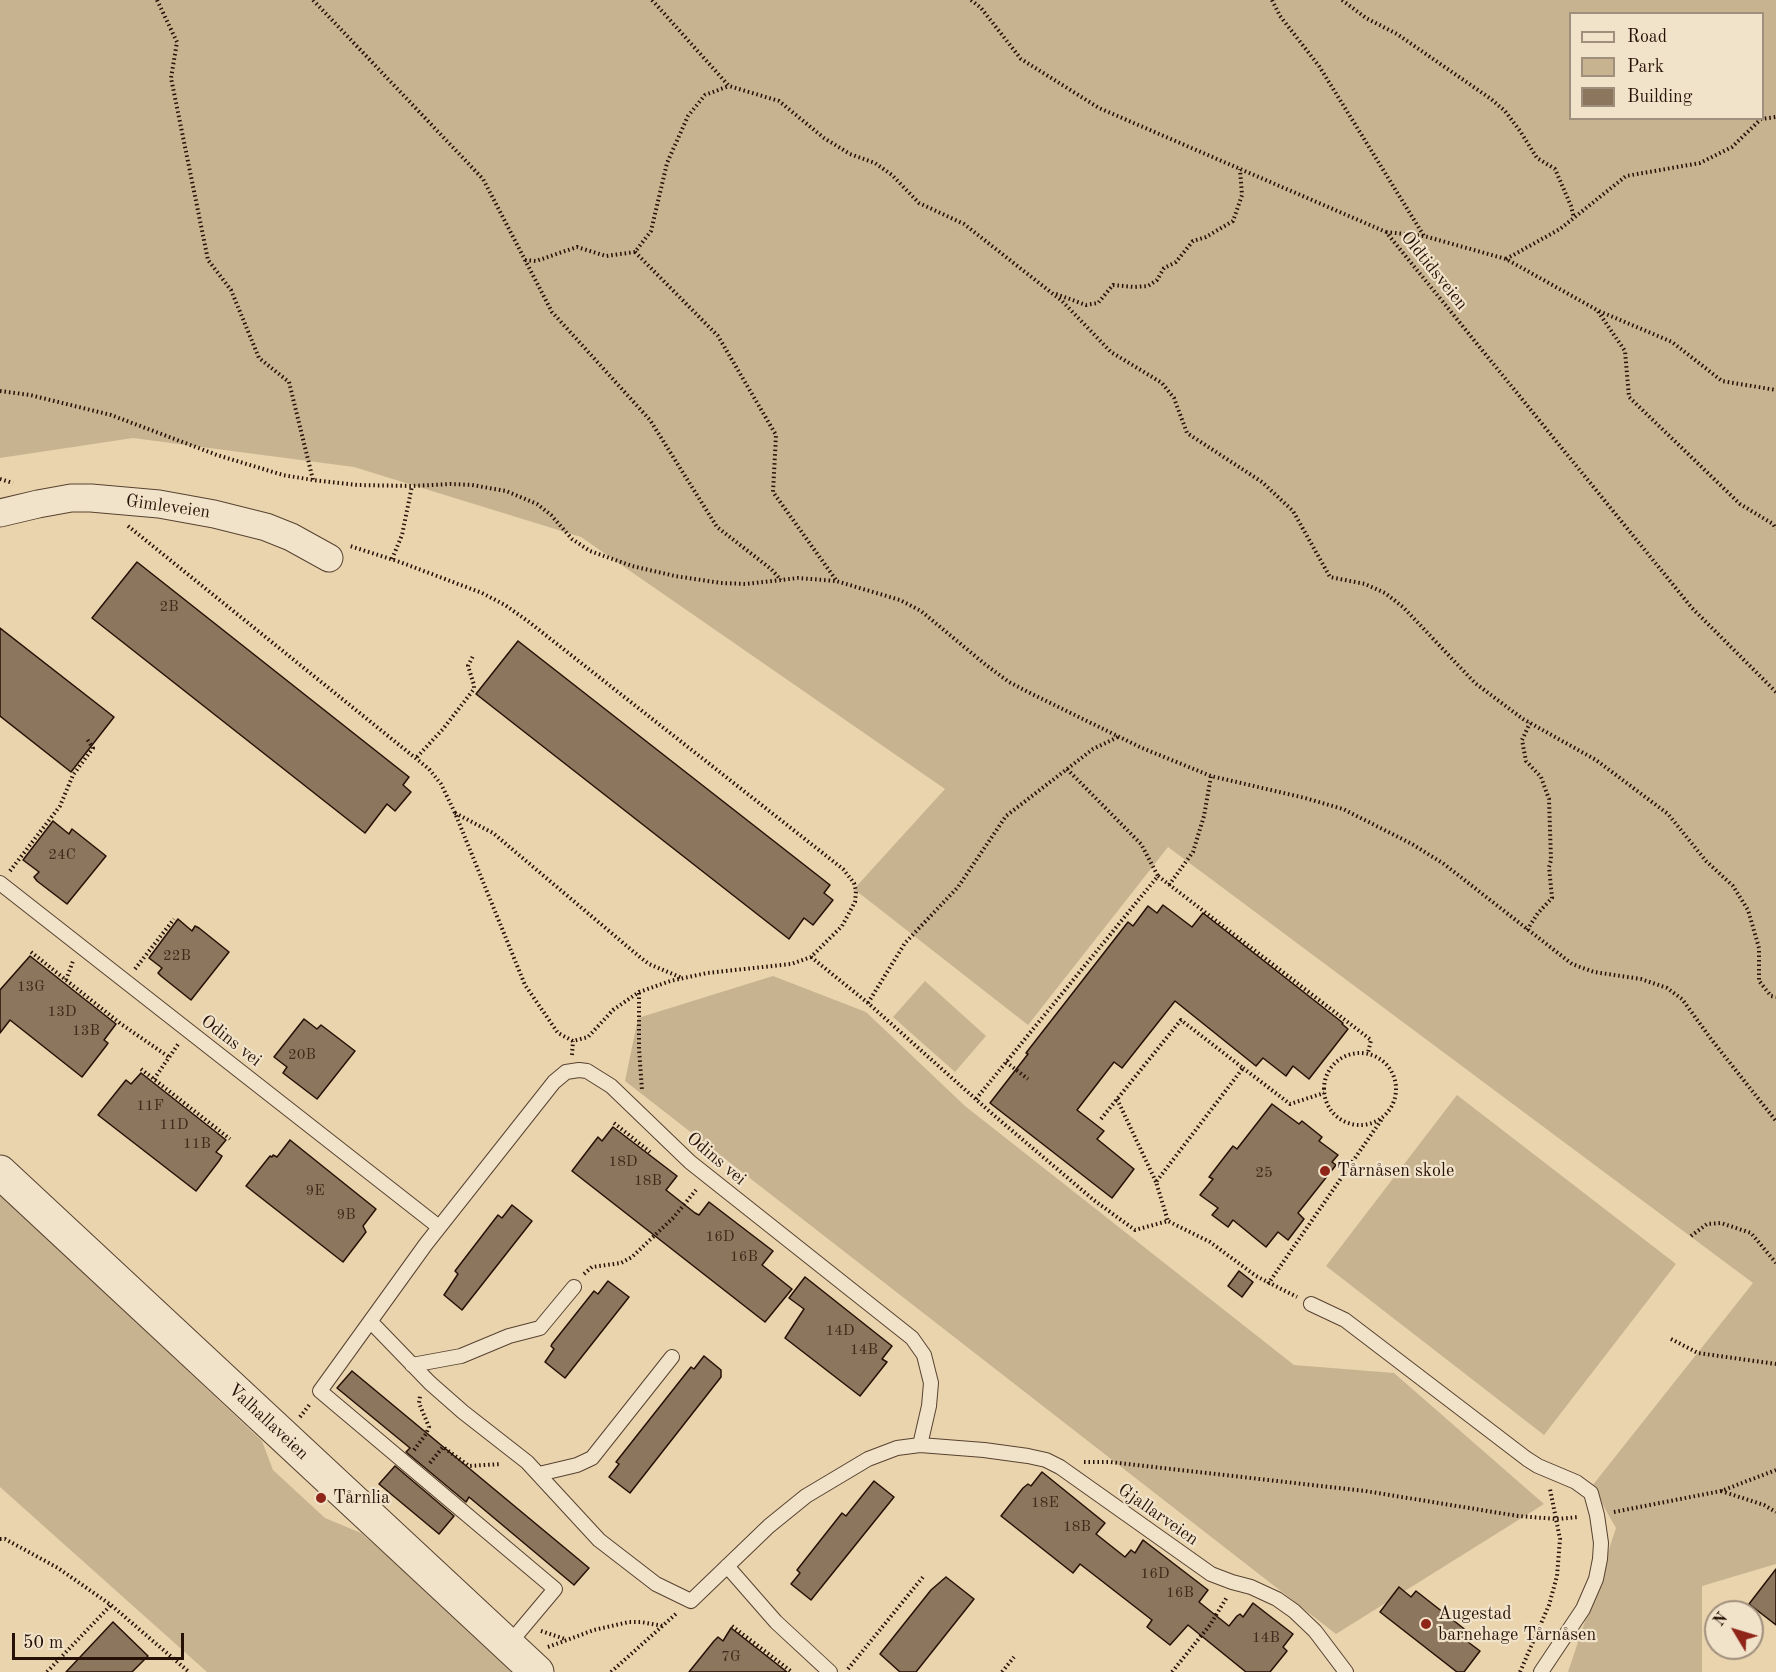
<!DOCTYPE html>
<html>
<head>
<meta charset="utf-8">
<style>
	body { margin:0 }
	#map { position:relative; width:1776px; height:1672px; overflow:hidden; background:#e9d4ae; font-family:"Old Standard TT",serif }
	canvas { display:block }
	.legend { position:absolute; left:1569px; top:12px; width:195px; height:108px; box-sizing:border-box; background:#f1e3ca; border:2px solid #a08f7c; margin:0; padding:8px 10px; list-style:none; font-size:18px; color:#271106 }
	.legend li { display:flex; align-items:center; gap:12px; height:30px }
	.legend b { width:30px; border:2px solid #a08f7c }
	.north { position:absolute; left:1704px; top:1600px; width:60px; height:60px; box-sizing:border-box; background:#f1e3ca; border:2px solid #a08f7c; border-radius:50%; rotate:308deg; font-size:16px; font-weight:700; line-height:24px; text-align:center; color:#271106 }
	.north::after { content:''; display:block; margin:auto; width:21px; height:27px; background:#8f2418; clip-path:polygon(50% 0,100% 100%,50% 72%,0 100%) }
	.scale { position:absolute; left:12px; top:1633px; width:172px; height:27px; box-sizing:border-box; border:3px solid #271106; border-top:0; padding-left:8px; font-size:18px; line-height:21px; white-space:nowrap; color:#271106; -webkit-text-stroke:4px #f1e3ca; paint-order:stroke }
</style>
</head>
<body>
<div id="map">
<canvas width="1776" height="1672"></canvas>
<ul class="legend">
<li><b style="height:8px;background:#f1e3ca"></b>Road</li>
<li><b style="height:16px;background:#c8b391"></b>Park</li>
<li><b style="height:16px;background:#8c765d"></b>Building</li>
</ul>
<div class="north">N</div>
<div class="scale">50 m</div>
</div>
<script>
const context = document.querySelector('canvas').getContext('2d');
context.lineJoin = 'round';
function fill(path, color) { context.fillStyle = color; context.fill(path, 'evenodd'); }
const shape = rows => new Path2D(rows.map(r => 'M' + r).join(''));
function trace(path, color, width, dash) { context.strokeStyle = color; context.lineWidth = width; context.lineCap = dash ? 'butt' : 'round'; context.setLineDash(dash || []); context.stroke(path); }
function label(font, color, halo, rows, align = 'center') {
  context.font = font + ' "Old Standard TT",serif'; context.lineWidth = 4.5; context.setLineDash([]); context.textBaseline = 'middle'; context.strokeStyle = halo; context.fillStyle = color; for (const [text, x, y, turn = 0] of rows) {
    context.save(); context.translate(x, y); context.rotate((+turn || 0) * Math.PI / 180); context.textAlign = isNaN(turn) ? turn : align; if (halo) context.strokeText(text, 0, 0); context.fillText(text, 0, 0); context.restore();
  }
}
const green = shape([
	[0,0,1776,0,1776,1564,1702,1586,1702,1672,1568,1672,1616,1528,1592,1486,1753,1283,1168,847,1028,1025,854,889,945,789,581,537,354,467,133,438,0,458],
	[1570,14,1762,14,1762,118,1570,118],
	[773,976,866,1012,965,1106,1294,1365,1394,1373,1544,1504,1336,1634,625,1081,638,1018],
	[925,981,986,1036,955,1072,893,1017],
	[1457,1095,1676,1264,1544,1435,1326,1266],
	[0,1194,262,1441,273,1470,325,1518,361,1533,519,1672,207,1672,0,1487]
]);
const building = shape([
	[137,562,409,777,403,785,411,792,395,811,387,804,365,833,92,618,137,562],
	[0,628,114,717,71,772,0,716,0,628],
	[518,641,830,885,824,893,833,900,813,925,804,918,789,939,476,694,518,641],
	[53,821,69,834,72,829,106,856,67,904,37,881,34,877,39,872,23,860,53,821],
	[1163,905,1192,927,1203,913,1343,1023,1342,1024,1348,1029,1309,1079,1293,1066,1286,1076,1263,1058,1256,1066,1175,1001,1122,1068,1114,1062,1077,1110,1104,1131,1097,1139,1134,1169,1112,1198,990,1103,1028,1054,1026,1053,1128,922,1133,926,1148,906,1157,913,1163,905],
	[178,919,192,931,195,926,199,928,229,952,191,1000,161,976,158,973,162,968,149,958,178,919],
	[30,956,116,1024,104,1040,108,1043,106,1046,82,1077,10,1020,0,1033,0,990,30,956],
	[304,1019,317,1029,321,1025,355,1051,317,1099,283,1073,287,1067,274,1057,304,1019],
	[141,1073,226,1140,216,1152,222,1156,219,1161,196,1191,98,1115,126,1080,131,1084,141,1073],
	[1272,1104,1299,1124,1302,1121,1322,1137,1319,1141,1338,1155,1332,1162,1336,1165,1298,1213,1304,1219,1288,1240,1278,1232,1266,1247,1233,1220,1228,1227,1212,1215,1218,1208,1200,1195,1213,1179,1209,1177,1233,1146,1237,1149,1272,1104],
	[613,1127,677,1176,666,1190,695,1213,699,1215,709,1202,773,1251,762,1265,792,1289,765,1322,572,1171,598,1137,602,1141,613,1127],
	[290,1140,376,1209,363,1226,366,1232,343,1262,246,1186,270,1156,272,1157,273,1155,277,1157,290,1140],
	[512,1205,532,1221,462,1310,444,1295,458,1274,455,1271,498,1215,502,1218,512,1205],
	[1239,1271,1253,1282,1242,1297,1228,1286,1239,1271],
	[805,1277,892,1346,882,1359,887,1362,860,1396,785,1338,804,1309,789,1298,805,1277],
	[608,1281,629,1297,565,1378,545,1362,554,1349,551,1346,552,1344,594,1291,598,1294,608,1281],
	[704,1356,721,1370,721,1377,630,1493,609,1477,619,1464,616,1462,691,1367,694,1369,704,1356],
	[352,1371,589,1568,574,1585,469,1497,466,1502,406,1452,410,1448,337,1388,352,1371],
	[395,1466,454,1516,439,1534,379,1484,395,1466],
	[1042,1472,1105,1523,1096,1534,1125,1557,1131,1550,1135,1553,1143,1540,1208,1590,1199,1602,1229,1626,1237,1616,1240,1614,1243,1617,1253,1603,1293,1634,1283,1647,1287,1651,1270,1672,1246,1672,1188,1625,1170,1645,1147,1627,1152,1620,1080,1564,1073,1573,1001,1516,1023,1488,1028,1484,1031,1486,1042,1472],
	[874,1481,894,1497,811,1600,791,1584,800,1573,797,1570,842,1513,846,1516,874,1481],
	[1776,1569,1776,1625,1749,1604,1776,1569],
	[946,1577,974,1599,916,1672,900,1672,880,1654,931,1590,946,1577],
	[1399,1587,1411,1597,1416,1591,1472,1635,1468,1642,1480,1651,1464,1672,1457,1672,1380,1612,1399,1587],
	[113,1622,148,1656,132,1672,66,1672,113,1622],
	[731,1628,787,1672,689,1672,714,1641,718,1637,723,1641,731,1628]
]);
const path = shape([
	[157,0,177,42,171,78,208,260,231,290,259,358,289,382,313,480],
	[313,0,483,179,552,312,650,420,717,527,771,569,781,580],
	[652,0,729,86,779,101,824,138,850,154,875,163,892,175,919,203,964,224,1062,301,1111,352,1162,383,1174,398,1187,433,1262,482,1293,511,1330,577,1365,584,1385,593,1403,607,1475,683,1523,719,1596,760,1668,814,1706,861,1733,886,1748,910,1759,948,1759,981,1771,996,1776,997],
	[971,0,981,8,1021,59,1099,108,1386,232,1692,608,1776,692],
	[1272,0,1280,16,1319,66,1424,236],
	[1342,0,1366,18,1397,34,1491,99,1505,111,1520,131,1537,158,1555,169,1571,206,1574,218],
	[1386,232,1424,236,1506,259,1597,310,1625,351,1629,397,1740,504,1773,524,1776,529],
	[635,252,718,336,776,435,773,492,836,580],
	[1506,259,1560,229,1626,176,1700,163,1732,147,1761,119,1776,117],
	[525,260,536,261,577,247,606,256,635,252,651,231,667,163,688,116,705,95,729,86],
	[1056,294,1086,305,1098,303,1113,285,1134,287,1148,286,1157,280,1164,268,1176,262,1193,241,1206,237,1233,221,1242,195,1240,169],
	[1599,311,1672,342,1722,381,1776,390],
	[0,391,30,395,111,415,217,455,283,475,313,480,357,485,412,486,451,484,472,485,506,491,537,504,551,515,572,539,590,551,632,566,675,576,721,583,746,584,798,578,836,581,900,600,921,611,986,665,1009,682,1032,694,1142,748,1211,776,1305,798,1343,809,1412,844,1444,864,1572,964,1594,972,1641,979,1667,988,1682,999,1711,1039,1776,1121],
	[0,479,13,483],
	[128,526,429,769,441,784,455,813,525,985,558,1033,573,1041,588,1037,613,1010,639,992,670,981,707,973,791,964,811,957,842,926,855,902,856,891,854,883,843,869,529,622,505,605,482,593,400,562,350,546],
	[392,559,402,535,412,486],
	[417,757,443,729,474,689,474,685,468,666,473,656],
	[1067,769,1141,844,1158,876],
	[455,813,493,833,641,958,649,964,682,978],
	[10,871,60,806,73,775,93,748,87,739],
	[1169,885,1193,852,1204,816,1211,776],
	[1527,930,1538,913,1552,898,1549,867,1551,860,1549,799,1541,777,1526,761,1522,740,1530,723],
	[31,952,121,1024,169,1057],
	[811,957,868,1003,990,1112,1095,1201,1135,1230,1168,1221,1210,1242,1256,1276,1297,1297],
	[135,969,174,919],
	[66,980,73,961],
	[639,993,639,1049,642,1090],
	[868,1003,905,943,958,887,1006,816,1093,749,1118,737],
	'1324 1089a36 36 0 1 1 72 0a36 36 0 1 1-72 0Z',
	[572,1055,573,1041],
	[1006,1062,1028,1079],
	[1243,1068,1290,1104,1324,1093],
	[141,1069,230,1139],
	[154,1079,179,1043],
	[976,1099,1158,876,1371,1040,1368,1053],
	[1117,1099,1156,1182],
	[1101,1119,1181,1020,1243,1068,1156,1182,1168,1221],
	[614,1123,650,1152],
	[1691,1236,1707,1224,1721,1223,1751,1233,1776,1263],
	[584,1274,592,1267,621,1263,632,1257,673,1218,696,1190],
	[1268,1284,1382,1119],
	[1671,1339,1698,1353,1776,1364],
	[300,1417,310,1404],
	[414,1450,426,1434,429,1427,419,1403,420,1396],
	[1084,1462,1110,1462,1365,1491,1518,1516,1557,1519,1579,1517],
	[430,1463,443,1447,469,1466,501,1464],
	[1721,1491,1764,1505,1776,1512],
	[1614,1512,1721,1491,1776,1470],
	[0,1539,5,1539,58,1568,111,1605,189,1672],
	[732,1626,792,1672],
	[541,1631,565,1639],
	[548,1647,594,1630,629,1622,641,1622,663,1626],
	[848,1669,923,1577],
	[47,1672,111,1605],
	[611,1672,678,1612],
	[1002,1672,1014,1657],
	[1172,1672,1210,1625,1227,1597],
	[1520,1672,1549,1605,1557,1576,1560,1539,1550,1489]
]);
const service = shape([
	[0,883,439,1227],
	[1311,1304,1345,1320,1527,1459,1538,1466,1576,1482,1591,1493,1597,1515,1601,1543,1600,1559,1596,1579,1583,1609,1541,1672],
	[371,1322,430,1383,463,1412,527,1462,599,1540,656,1584,691,1601,769,1526,806,1496,868,1459,897,1448,920,1445,984,1450,1028,1456,1046,1460,1060,1467,1211,1574,1232,1582,1251,1587,1277,1599,1294,1611,1315,1631,1346,1672],
	[412,1365,461,1356,509,1336,540,1328,574,1287],
	[539,1474,577,1465,592,1458,672,1357],
	[727,1566,776,1622,830,1672],
	[508,1645,555,1589,320,1391,426,1244,554,1082,566,1072,579,1070,587,1071,611,1086,690,1162,912,1338,924,1355,931,1383,929,1406,920,1445]
]);
const minor = shape([
	[0,513,38,504,71,498,91,498,159,504,214,514,266,527,291,537,329,558]
]);
const tertiary = shape([
	[0,1172,537,1672]
]);
const markers = [
	[1325,1171,6,"#8f2418"],
	[321,1498,6,"#8f2418"],
	[1426,1624,6,"#8f2418"]
];
const numberNames = [
	["2B",169,607],
	["24C",62,855],
	["22B",177,956],
	["13G",31,987],
	["13D",62,1012],
	["13B",86,1031],
	["20B",302,1055],
	["11F",150,1106],
	["11D",174,1125],
	["11B",197,1144],
	["18D",623,1162],
	["25",1264,1173],
	["18B",648,1181],
	["9E",315,1191],
	["9B",346,1215],
	["16D",720,1237],
	["16B",744,1257],
	["14D",840,1331],
	["14B",864,1350],
	["18E",1045,1503],
	["18B",1077,1527],
	["16D",1155,1574],
	["16B",1180,1593],
	["14B",1266,1638],
	["7G",731,1657]
];
const streetNames = [
	["Oldtidsveien",1434,271,51],
	["Gimleveien",168,507,8],
	["Odins vei",231,1041,38],
	["Odins vei",716,1159,40],
	["Valhallaveien",268,1422,43],
	["Gjallarveien",1158,1515,35]
];
const poiNames = [
	["Tårnåsen skole",1337,1171],
	["Tårnlia",333,1498],
	["Augestad",1438,1614],
	["barnehage Tårnåsen",1438,1635]
];
fill(green, '#c8b391');
fill(building, '#8c765d');
trace(building, '#271106', 1.5);
trace(service, '#584230', 16);
trace(minor, '#584230', 29);
trace(tertiary, '#584230', 35);
trace(path, '#271106', 4, [1.5, 3]);
trace(service, '#f1e3ca', 14);
trace(minor, '#f1e3ca', 27);
trace(tertiary, '#f1e3ca', 33);
for (const [x, y, r, color] of markers) { const dot = new Path2D(); dot.arc(x, y, r, 0, 2 * Math.PI); context.fillStyle = color; context.fill(dot); trace(dot, '#f1e3ca', 2); }
label('15px', '#402a1c', null, numberNames);
label('18px', '#271106', '#f1e3ca', streetNames);
label('18px', '#271106', '#f1e3ca', poiNames, 'left');
</script>
</body>
</html>
